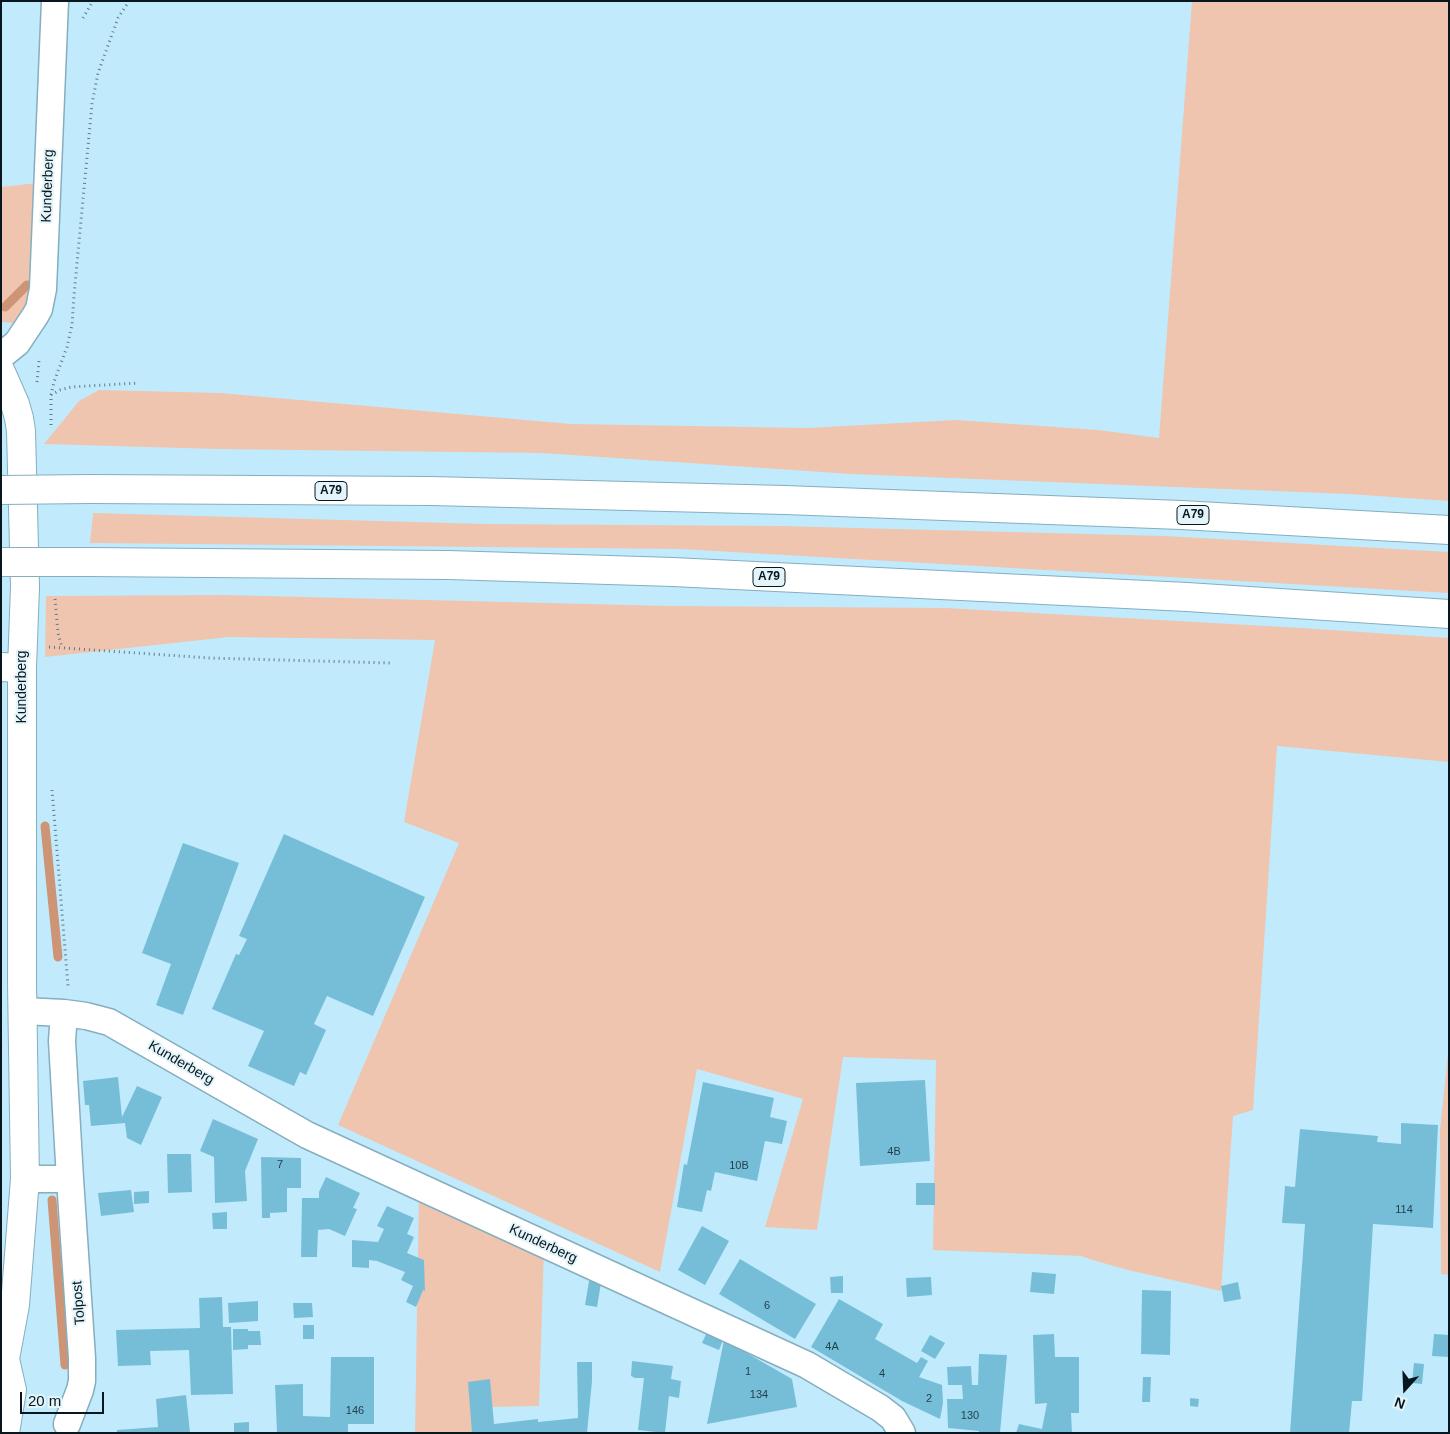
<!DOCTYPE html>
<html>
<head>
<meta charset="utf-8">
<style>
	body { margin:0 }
	#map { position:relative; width:1450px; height:1434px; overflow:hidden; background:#c1ebfc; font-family:Arial,sans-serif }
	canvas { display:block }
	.frame { position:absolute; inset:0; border:2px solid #07171d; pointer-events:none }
	.north { position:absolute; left:1380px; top:1364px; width:50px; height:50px; -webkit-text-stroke:4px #e3f4fa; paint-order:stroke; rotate:200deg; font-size:14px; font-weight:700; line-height:20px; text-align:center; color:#07171d }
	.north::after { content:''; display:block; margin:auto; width:18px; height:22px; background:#07171d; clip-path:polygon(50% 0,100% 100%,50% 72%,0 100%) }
	.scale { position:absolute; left:20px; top:1392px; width:84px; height:22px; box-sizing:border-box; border:2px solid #07171d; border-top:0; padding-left:6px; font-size:15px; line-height:18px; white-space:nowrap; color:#07171d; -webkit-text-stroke:4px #e3f4fa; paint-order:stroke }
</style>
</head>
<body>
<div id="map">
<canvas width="1450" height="1434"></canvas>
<div class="frame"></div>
<div class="north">N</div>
<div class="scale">20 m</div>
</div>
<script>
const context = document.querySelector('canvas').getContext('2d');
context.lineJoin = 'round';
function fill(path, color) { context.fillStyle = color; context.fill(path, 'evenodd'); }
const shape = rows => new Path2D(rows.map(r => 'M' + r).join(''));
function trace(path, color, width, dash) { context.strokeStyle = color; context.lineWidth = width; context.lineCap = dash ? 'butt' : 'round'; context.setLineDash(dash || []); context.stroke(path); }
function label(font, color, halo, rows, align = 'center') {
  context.font = font + ' Arial,sans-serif'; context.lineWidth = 4; context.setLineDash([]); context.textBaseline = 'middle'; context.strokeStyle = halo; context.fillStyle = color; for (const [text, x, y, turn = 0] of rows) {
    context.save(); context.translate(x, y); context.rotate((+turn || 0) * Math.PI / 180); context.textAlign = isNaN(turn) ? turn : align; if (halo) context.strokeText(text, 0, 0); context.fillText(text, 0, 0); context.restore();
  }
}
const green = shape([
	[1192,1,1449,1,1449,501,1349,494,851,474,542,453,217,449,44,444,79,401,99,390,220,393,571,424,808,428,956,420,1098,430,1159,438],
	[46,182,28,320,13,323,1,322,1,187],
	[93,513,485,524,781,526,1165,536,1449,552,1449,593,680,549,90,543],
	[224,595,669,606,946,608,1302,628,1449,638,1449,762,1277,746,1253,1110,1233,1116,1221,1291,1128,1270,1096,1261,1081,1256,933,1250,936,1060,843,1057,817,1230,765,1227,803,1099,697,1069,660,1272,338,1125,459,843,404,822,435,640,229,637,45,657,46,596],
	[1449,1044,1449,1275,1441,1274,1440,1130],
	[419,1192,544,1247,539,1406,488,1407,486,1433,415,1433]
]);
const stream = shape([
	[5,307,27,285],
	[45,826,58,957],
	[52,1200,65,1365]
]);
const building = shape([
	[284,834,425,897,373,1016,327,996,314,1024,326,1030,306,1075,300,1072,294,1086,248,1066,264,1031,212,1009,236,954,239,955,247,939,239,936],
	[183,843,239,863,183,1015,156,1005,171,964,142,953],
	[118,1077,122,1117,137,1086,162,1097,141,1145,127,1138,125,1123,91,1126,89,1105,85,1105,83,1081],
	[925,1080,930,1161,860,1166,856,1083],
	[703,1082,774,1098,770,1117,787,1121,782,1144,765,1141,757,1181,715,1172,711,1191,707,1190,702,1212,677,1207,684,1164,687,1165],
	[213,1119,258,1139,245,1171,247,1201,215,1203,214,1157,200,1151],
	[1401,1123,1438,1125,1433,1228,1373,1224,1362,1401,1352,1401,1349,1433,1290,1433,1305,1224,1282,1223,1285,1186,1295,1187,1300,1129,1378,1136,1377,1142,1401,1144],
	[167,1154,191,1154,192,1192,168,1193],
	[261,1157,301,1158,301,1188,287,1188,287,1212,270,1213,270,1218,262,1218],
	[326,1177,360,1193,353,1208,357,1209,345,1236,329,1229,318,1230,317,1257,301,1257,302,1198,319,1198,319,1192],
	[916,1183,935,1183,935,1205,916,1205],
	[131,1190,134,1212,101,1216,98,1193],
	[149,1191,149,1203,134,1204,134,1192],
	[387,1206,414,1218,407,1234,414,1237,407,1253,424,1260,425,1291,423,1290,416,1307,406,1302,413,1286,401,1280,405,1272,377,1261,369,1260,369,1268,352,1267,352,1240,378,1242,384,1229,377,1226],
	[227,1212,227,1229,213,1229,212,1213],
	[702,1226,729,1241,705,1285,678,1270],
	[740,1259,816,1304,795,1339,719,1294],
	[1032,1272,1056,1274,1054,1294,1030,1292],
	[843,1276,843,1293,831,1293,830,1277],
	[931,1277,932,1295,907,1297,906,1278],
	[589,1281,601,1283,597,1307,585,1305],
	[1238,1282,1241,1299,1224,1302,1221,1286],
	[1142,1290,1171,1291,1170,1355,1141,1354],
	[222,1297,223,1327,231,1327,233,1394,191,1395,189,1350,150,1351,151,1365,118,1366,116,1330,200,1328,199,1298],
	[839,1299,883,1324,875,1339,917,1363,921,1357,928,1361,919,1377,942,1385,943,1403,940,1419,902,1401,811,1347],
	[258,1301,258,1321,229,1323,228,1303],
	[293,1303,312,1303,313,1317,294,1318],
	[303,1325,314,1325,314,1339,303,1339],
	[233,1329,248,1329,248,1331,260,1331,261,1345,248,1345,248,1349,233,1350],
	[707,1332,723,1340,719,1350,702,1343],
	[1054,1334,1055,1357,1079,1357,1079,1413,1071,1413,1072,1433,1016,1433,1019,1424,1042,1429,1047,1403,1035,1404,1033,1335],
	[1434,1334,1449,1335,1449,1357,1432,1356],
	[930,1335,945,1343,935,1359,921,1351],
	[724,1340,792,1379,797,1407,707,1424],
	[979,1354,1007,1355,1000,1433,979,1433,979,1431,948,1428,947,1399,963,1399,962,1385,948,1385,947,1367,971,1366,972,1385,978,1385],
	[331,1357,374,1357,374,1424,348,1424,348,1433,277,1433,275,1385,303,1384,303,1416,330,1417],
	[632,1361,673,1366,671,1379,681,1381,679,1398,669,1396,665,1433,638,1430,644,1378,635,1378,631,1376],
	[577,1362,592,1362,592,1381,587,1433,472,1433,468,1382,490,1379,494,1424,538,1419,538,1422,578,1418],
	[1414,1363,1424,1364,1422,1384,1412,1383],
	[1143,1377,1151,1377,1150,1402,1142,1402],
	[186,1395,190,1433,117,1433,117,1430,158,1427,156,1399],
	[1190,1398,1199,1399,1198,1407,1190,1406],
	[249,1422,249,1433,234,1433,234,1423]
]);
const path = shape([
	[83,18,93,1],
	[37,382,39,361],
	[51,395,54,382,67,347,72,325,74,295,92,104,98,73,118,18,129,1],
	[51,425,51,395,60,390,71,387,138,383],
	[55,599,58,633,62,648],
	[49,647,210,658,390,663],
	[52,790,68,986]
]);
const street = shape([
	[1,356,17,343,35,316,39,309,43,289,55,1],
	[23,1011,64,1013,86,1016,109,1022,307,1135,807,1365,880,1408,893,1418,902,1433],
	[64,1013,62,1041,70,1179,82,1358,82,1381,80,1390,67,1424],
	[25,1179,70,1179]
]);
const secondary = shape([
	[1,372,15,404,19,418,21,431,25,587,22,668,22,983,25,1179,15,1305,5,1359,12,1390,5,1433]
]);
const highway = shape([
	[90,489,431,491,785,500,1181,515,1449,530],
	[88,562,448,565,673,572,1187,597,1449,614],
	[1,667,22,668]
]);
const highwayBridge = shape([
	[1,490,90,489],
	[1,562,88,562]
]);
const numberNames = [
	["4B",894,1152],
	["7",280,1165],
	["10B",739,1166],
	["114",1404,1210],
	["6",767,1306],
	["4A",832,1347],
	["1",748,1372],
	["4",882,1374],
	["134",759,1395],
	["2",929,1399],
	["146",355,1411],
	["130",970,1416]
];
const shields = [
	[331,491,32],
	[1193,515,32],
	[769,577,32]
];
const shieldNames = [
	["A79",331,491],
	["A79",1193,515],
	["A79",769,577]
];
const streetNames = [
	["Kunderberg",48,186,-88],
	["Kunderberg",22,687,-90],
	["Kunderberg",181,1063,30],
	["Kunderberg",543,1244,25],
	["Tolpost",79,1303,-94]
];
fill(green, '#efc5af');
trace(stream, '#cd9476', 9);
fill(building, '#76bed8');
trace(street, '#85aebe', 29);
trace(secondary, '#85aebe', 30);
trace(highway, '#85aebe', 30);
trace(path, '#5e7b86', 3, [1, 4]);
trace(street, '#fff', 26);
trace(secondary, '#fff', 28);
trace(highway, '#fff', 28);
trace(highwayBridge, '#85aebe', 30, []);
trace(highwayBridge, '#fff', 28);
label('11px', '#23414c', null, numberNames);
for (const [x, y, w] of shields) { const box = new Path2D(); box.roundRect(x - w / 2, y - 9.5, w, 19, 4); context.fillStyle = '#e3f4fa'; context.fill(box); trace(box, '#07171d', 1); }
label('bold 12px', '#07171d', null, shieldNames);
label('14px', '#07171d', '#e3f4fa', streetNames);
</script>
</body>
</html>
